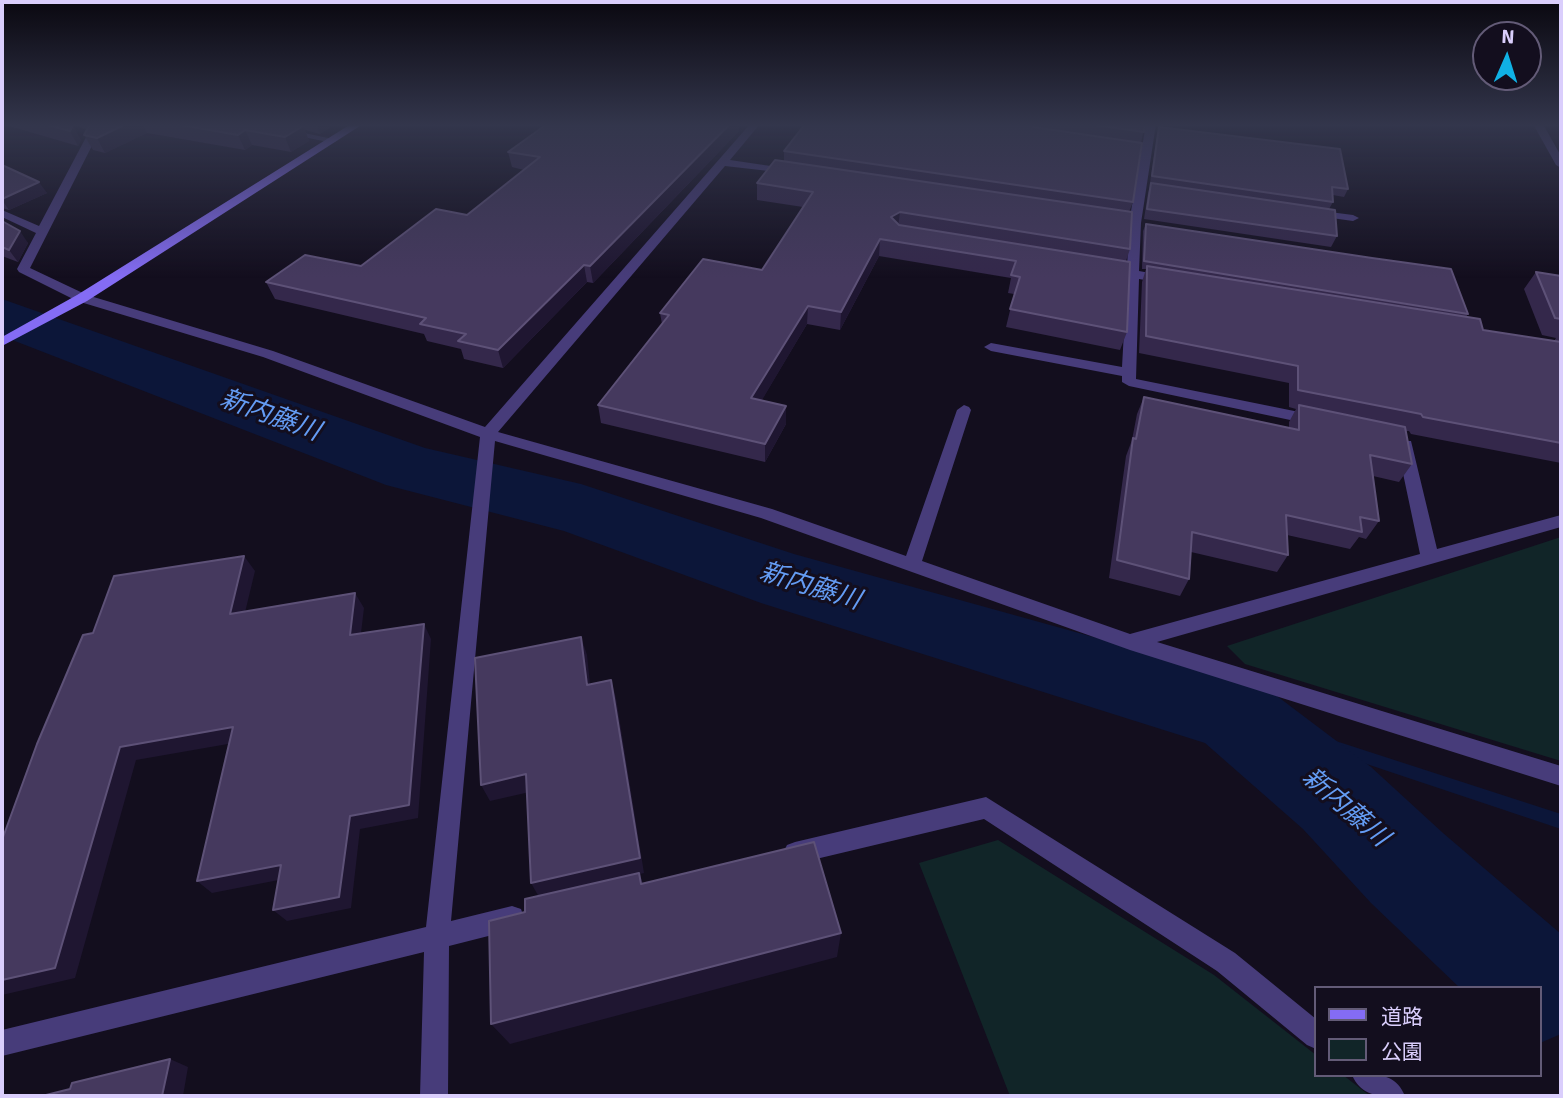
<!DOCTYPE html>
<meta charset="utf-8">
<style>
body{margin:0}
#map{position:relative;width:1563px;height:1098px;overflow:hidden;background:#130e1e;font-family:Signika,"Noto Sans JP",sans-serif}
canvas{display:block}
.frame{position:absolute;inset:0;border:4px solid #dacefc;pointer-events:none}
.legend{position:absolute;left:1314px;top:986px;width:228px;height:91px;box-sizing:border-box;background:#130e1e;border:2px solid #635b77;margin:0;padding:9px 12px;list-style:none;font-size:21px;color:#dacefc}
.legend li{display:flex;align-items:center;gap:14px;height:35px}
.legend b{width:35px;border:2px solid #635b77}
.north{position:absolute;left:1472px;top:21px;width:70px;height:70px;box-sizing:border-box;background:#130e1e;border:2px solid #635b77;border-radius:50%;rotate:3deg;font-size:19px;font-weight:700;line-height:28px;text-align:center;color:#dacefc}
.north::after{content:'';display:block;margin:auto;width:24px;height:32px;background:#10b1e5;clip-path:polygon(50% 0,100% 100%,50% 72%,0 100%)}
</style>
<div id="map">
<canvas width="1563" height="1098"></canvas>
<div class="frame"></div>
<ul class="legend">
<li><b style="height:9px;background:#846cf4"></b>道路</li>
<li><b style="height:19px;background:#112528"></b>公園</li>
</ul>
<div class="north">N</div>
</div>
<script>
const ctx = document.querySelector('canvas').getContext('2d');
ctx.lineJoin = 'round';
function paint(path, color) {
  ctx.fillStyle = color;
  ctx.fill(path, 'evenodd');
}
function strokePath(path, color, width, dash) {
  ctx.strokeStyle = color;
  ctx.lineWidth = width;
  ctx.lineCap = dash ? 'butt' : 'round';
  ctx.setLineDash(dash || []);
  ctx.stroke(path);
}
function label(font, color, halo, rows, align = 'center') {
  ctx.font = font + ' Signika,"Noto Sans JP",sans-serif';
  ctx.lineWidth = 6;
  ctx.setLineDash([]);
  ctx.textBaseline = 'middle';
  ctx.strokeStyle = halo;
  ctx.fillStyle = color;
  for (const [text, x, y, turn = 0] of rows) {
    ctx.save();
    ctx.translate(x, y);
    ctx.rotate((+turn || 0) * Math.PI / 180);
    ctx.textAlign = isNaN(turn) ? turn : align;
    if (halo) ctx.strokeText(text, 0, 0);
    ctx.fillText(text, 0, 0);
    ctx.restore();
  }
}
const green = new Path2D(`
 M 1561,537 L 1561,761 L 1245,664 L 1227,646 Z
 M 998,840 L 1214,975 L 1316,1055 L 1316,1075 L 1343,1075 L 1370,1096 L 1010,1096 L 919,863 Z`);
const stream = new Path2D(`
 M 1234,708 L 1561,814 L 1561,829 L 1229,718 L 1227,714 L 1229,710 Z`);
const river = new Path2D(`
 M 2,299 L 425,448 L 581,484 L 794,554 L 1234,676 L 1265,687 L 1371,767 L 1443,833 L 1561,934 L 1561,1034 L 1540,1043 L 1540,988 L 1460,988 L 1371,903 L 1303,829 L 1205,743 L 761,603 L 564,531 L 386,485 L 2,336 Z`);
const lane = new Path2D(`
 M 1314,210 L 1353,215 L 1359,218 L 1353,221 L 1310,215 L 1310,211 Z`);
const street = new Path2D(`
 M 93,124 L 103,124 L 30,268 L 87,295 L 273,351 L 485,427 L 750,124 L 760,124 L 730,160 L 791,169 L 795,170 L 795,174 L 725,166 L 498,432 L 772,509 L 906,556 L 957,410 L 964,405 L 969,407 L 971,410 L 922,561 L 1130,634 L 1420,554 L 1397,445 L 1399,441 L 1411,441 L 1437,549 L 1561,515 L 1561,527 L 1157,642 L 1561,766 L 1561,786 L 1130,650 L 761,518 L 495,441 L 451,921 L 512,906 L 521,909 L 524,918 L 521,927 L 512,930 L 449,946 L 448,1096 L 420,1096 L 424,952 L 2,1056 L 2,1030 L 426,927 L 480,437 L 263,357 L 77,301 L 19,272 L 17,269 L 36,233 L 2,217 L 2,210 L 39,226 Z
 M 239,124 L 261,124 L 338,140 L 333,143 Z
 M 1146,124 L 1156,124 L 1141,223 L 1139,271 L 1172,277 L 1174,280 L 1168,284 L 1139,279 L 1136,379 L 1314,415 L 1322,420 L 1319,423 L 1314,425 L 1129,386 L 1122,382 L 1122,376 L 991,351 L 984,347 L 991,343 L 1122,367 L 1127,277 L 1099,269 L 1105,265 L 1127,269 L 1129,223 Z
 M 1533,124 L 1543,124 L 1561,156 L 1561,168 L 1556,165 Z
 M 986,797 L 1235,953 L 1316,1019 L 1316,1049 L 1307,1045 L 1217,971 L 984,819 L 795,864 L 787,861 L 783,853 L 787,845 L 795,842 Z
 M 1352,1075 C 1374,1075 1395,1071 1405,1096 C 1382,1097 1362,1098 1352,1075 Z`);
const secondary = new Path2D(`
 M 351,124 L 363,124 L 87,301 L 2,346 L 2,337 L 77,295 Z`);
const wall = new Path2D(`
 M 2,124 L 70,124 L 81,140 L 78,146 Z
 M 73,124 L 335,124 L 320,134 L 305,130 L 309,141 L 291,152 L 252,145 L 245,150 L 147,133 L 105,153 L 93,150 L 84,135 L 87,130 Z
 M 805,124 L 1145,124 L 1141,143 L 1133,202 L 1129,212 L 1130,249 L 1126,261 L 1127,332 L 1120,350 L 1006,327 L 1014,294 L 1008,293 L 1011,278 L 879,256 L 840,330 L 807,324 L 761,401 L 786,424 L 765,462 L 601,423 L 598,405 L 662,324 L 660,313 L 762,270 L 803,207 L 757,200 L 757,183 L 784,161 L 784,151 Z
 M 1159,127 L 1348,189 L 1344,197 L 1333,195 L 1333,202 L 1329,209 L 1150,183 L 1157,134 Z
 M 739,131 L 593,283 L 587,282 L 503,368 L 464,359 L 461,349 L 427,341 L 424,334 L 275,299 L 266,282 L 361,266 L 467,215 L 524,170 L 512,167 L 508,152 Z
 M 2,165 L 47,193 L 9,210 L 2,208 Z
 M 1151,183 L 1337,236 L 1331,247 L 1144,219 L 1148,193 Z
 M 2,221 L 28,243 L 18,262 L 2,256 Z
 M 1146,224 L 1468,314 L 1466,317 L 1483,330 L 1554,341 L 1556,338 L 1542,335 L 1524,289 L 1536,272 L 1561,276 L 1561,463 L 1411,434 L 1409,431 L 1406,431 L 1412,464 L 1399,482 L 1373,476 L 1379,521 L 1366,539 L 1359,537 L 1350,549 L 1287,535 L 1288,555 L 1277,572 L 1191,552 L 1189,579 L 1180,596 L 1109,578 L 1126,456 L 1132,440 L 1137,414 L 1144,397 L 1289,428 L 1289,422 L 1296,409 L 1289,407 L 1289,383 L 1139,353 L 1142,282 L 1146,269 L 1142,269 L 1143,231 Z`);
const shadedWall = new Path2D(`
 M 126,124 L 142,124 L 147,133 L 105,153 L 97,138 Z
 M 316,124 L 335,124 L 320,134 Z
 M 730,124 L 739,124 L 739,131 L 593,283 L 590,266 Z
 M 73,125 L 81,140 L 78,146 L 70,131 Z
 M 303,126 L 309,141 L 291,152 L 285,137 Z
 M 245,130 L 252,145 L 245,150 L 238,135 Z
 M 39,182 L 47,193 L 9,210 L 2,200 L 2,199 Z
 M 900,212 L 898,228 L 891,217 Z
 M 20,231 L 28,243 L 18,262 L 9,250 Z
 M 880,239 L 879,256 L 840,330 L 841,312 Z
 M 584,265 L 587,282 L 503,368 L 498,350 Z
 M 808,306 L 807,324 L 752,417 L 751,398 Z
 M 786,406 L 786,424 L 765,462 L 765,444 Z
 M 244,556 L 255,571 L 241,629 L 230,614 Z
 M 355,593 L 364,608 L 359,650 L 350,635 Z
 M 424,624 L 431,639 L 418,818 L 360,829 L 351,908 L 287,921 L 273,910 L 350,816 Z
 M 581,637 L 587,655 L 592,703 L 587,685 Z
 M 611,680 L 616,698 L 644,873 L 640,874 L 648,900 L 539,897 L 531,883 Z
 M 233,727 L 245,741 L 136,760 L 75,978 L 2,995 L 2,980 L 120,747 Z
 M 526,774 L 534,791 L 490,801 L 481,785 Z
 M 281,865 L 294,877 L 212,893 L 197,881 Z
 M 841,933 L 837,957 L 510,1044 L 491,1024 Z
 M 170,1059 L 188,1067 L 183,1096 L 162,1096 Z`);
const building = new Path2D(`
 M 44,124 L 70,124 L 73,125 L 70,131 Z
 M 90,124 L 126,124 L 97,138 L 84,135 Z
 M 175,124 L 293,124 L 303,126 L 285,137 L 245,130 L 238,135 Z
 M 547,124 L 730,124 L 590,266 L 584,265 L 498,350 L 458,341 L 466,334 L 420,324 L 426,318 L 266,282 L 305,255 L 361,266 L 436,209 L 467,215 L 540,157 L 508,152 Z
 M 805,124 L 1031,124 L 1033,127 L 1142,143 L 1133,202 L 784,151 Z
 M 1088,124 L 1145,124 L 1144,132 Z
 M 1159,127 L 1340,149 L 1348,189 L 1332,187 L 1333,202 L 1152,176 Z
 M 775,160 L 1132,212 L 1130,249 L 900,212 L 891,217 L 899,225 L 1130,262 L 1127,332 L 1010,309 L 1020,277 L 1011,275 L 1016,261 L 880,239 L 841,312 L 808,306 L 751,398 L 786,406 L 765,444 L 598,405 L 669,315 L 660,313 L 703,259 L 762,270 L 813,192 L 757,183 Z
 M 2,165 L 39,182 L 2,199 Z
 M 1151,183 L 1335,210 L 1337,236 L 1147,209 Z
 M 2,221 L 20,231 L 9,250 L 2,247 Z
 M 1146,224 L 1372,258 L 1451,269 L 1468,314 L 1144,261 Z
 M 1147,266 L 1480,319 L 1483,330 L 1561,342 L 1561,443 L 1423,417 L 1421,414 L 1298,390 L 1298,366 L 1146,336 Z
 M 1536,272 L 1561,276 L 1561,319 L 1555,318 Z
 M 1144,397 L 1299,430 L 1299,405 L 1405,427 L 1412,464 L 1370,455 L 1379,521 L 1360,517 L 1362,532 L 1286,515 L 1288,555 L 1192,532 L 1189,579 L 1117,560 L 1133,438 L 1136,439 Z
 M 244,556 L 230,614 L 355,593 L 350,635 L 424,624 L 409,805 L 350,816 L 339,897 L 273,910 L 281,865 L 197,881 L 233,727 L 120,747 L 55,968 L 2,980 L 2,840 L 37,744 L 83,635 L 93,633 L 114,576 Z
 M 581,637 L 587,685 L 611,680 L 640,858 L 531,883 L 526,774 L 481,785 L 475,658 Z
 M 814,842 L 841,933 L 491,1024 L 489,921 L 525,912 L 525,899 L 639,873 L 641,884 Z
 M 170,1059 L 162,1096 L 42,1096 L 70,1089 L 72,1083 Z`);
const waterNames = [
 ["新内藤川",270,416,20],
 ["新内藤川",810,587,17],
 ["新内藤川",1345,808,41]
];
paint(green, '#112528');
paint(stream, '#0c1639');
paint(river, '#0c1639');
paint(lane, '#473c7a');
paint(street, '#473c7a');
paint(secondary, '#846cf4');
paint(wall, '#34284b');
paint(shadedWall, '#1f1631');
paint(building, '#45395e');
strokePath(building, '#5d5177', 2);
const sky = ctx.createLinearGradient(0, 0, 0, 278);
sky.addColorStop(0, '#0a0810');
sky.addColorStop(0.45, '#33364c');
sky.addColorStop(1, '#33364c00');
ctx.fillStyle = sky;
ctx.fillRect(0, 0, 1563, 278);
label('italic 26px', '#649cf4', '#130e1e', waterNames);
</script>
